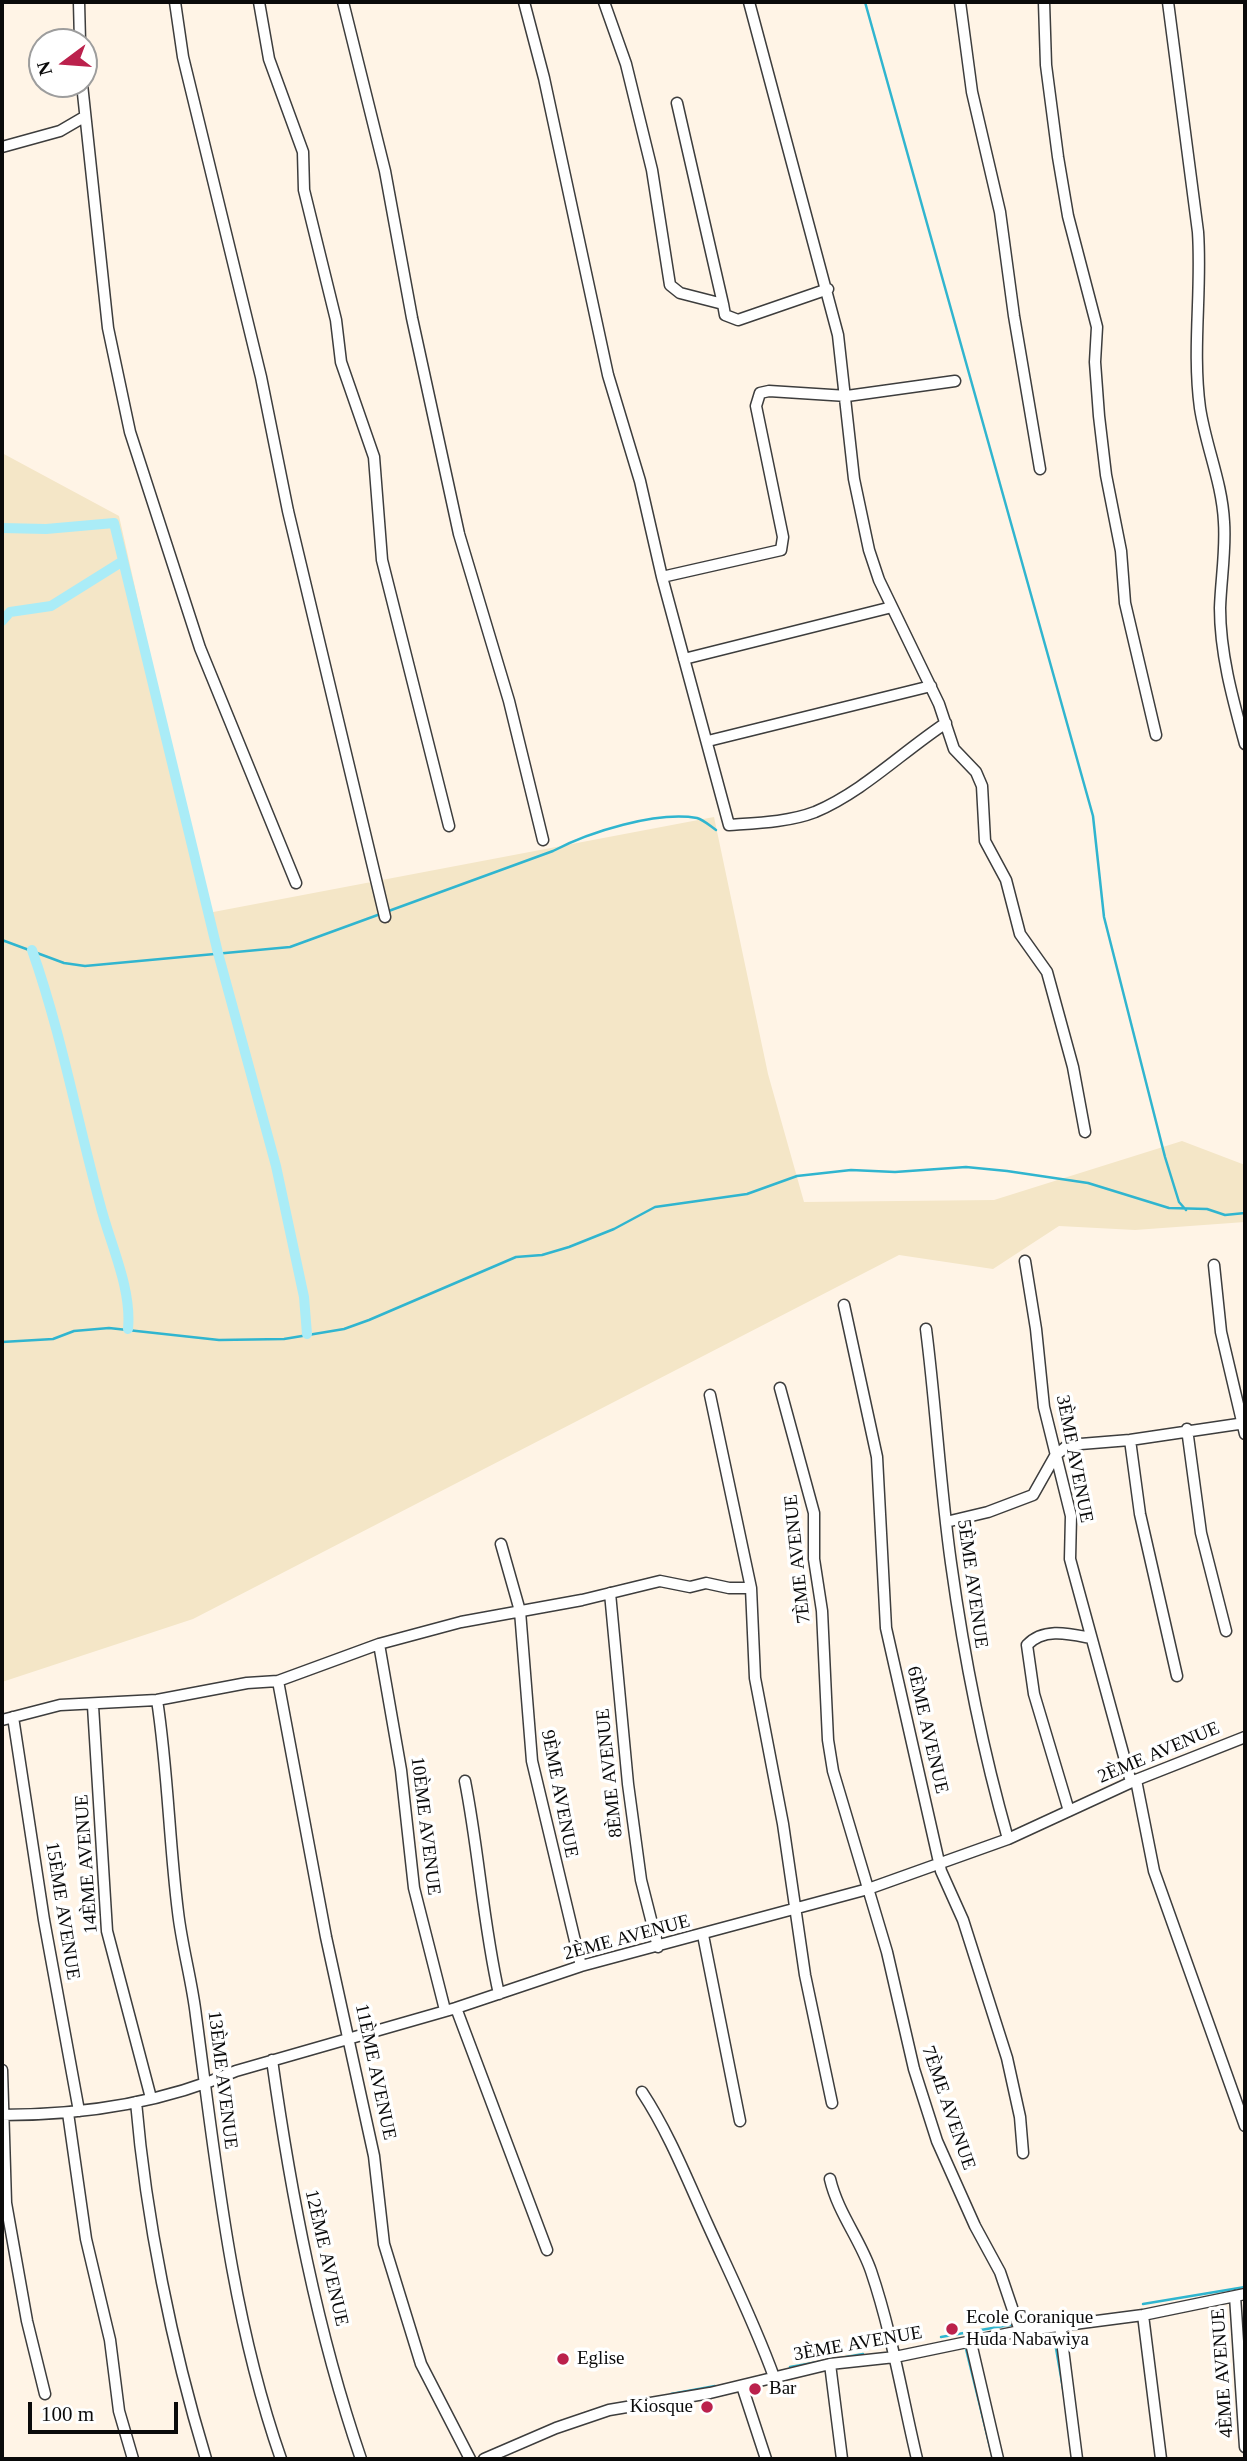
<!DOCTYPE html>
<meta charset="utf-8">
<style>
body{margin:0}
#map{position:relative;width:1247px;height:2461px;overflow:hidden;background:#fff4e6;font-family:"Times New Roman",serif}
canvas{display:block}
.frame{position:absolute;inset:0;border:4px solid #0a0a0a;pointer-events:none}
.north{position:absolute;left:28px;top:28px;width:70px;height:70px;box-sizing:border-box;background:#fff;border:2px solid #9d9d9d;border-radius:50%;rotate:254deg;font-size:19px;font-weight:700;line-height:28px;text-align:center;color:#0a0a0a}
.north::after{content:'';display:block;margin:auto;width:24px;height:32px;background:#bb214c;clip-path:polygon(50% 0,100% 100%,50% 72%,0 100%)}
.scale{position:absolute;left:28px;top:2402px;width:150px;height:32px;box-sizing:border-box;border:4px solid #0a0a0a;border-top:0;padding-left:9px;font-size:21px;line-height:24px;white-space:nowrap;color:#0a0a0a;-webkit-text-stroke:5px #fff;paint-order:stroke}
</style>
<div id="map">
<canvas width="1247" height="2461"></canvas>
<div class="frame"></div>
<div class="north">N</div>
<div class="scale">100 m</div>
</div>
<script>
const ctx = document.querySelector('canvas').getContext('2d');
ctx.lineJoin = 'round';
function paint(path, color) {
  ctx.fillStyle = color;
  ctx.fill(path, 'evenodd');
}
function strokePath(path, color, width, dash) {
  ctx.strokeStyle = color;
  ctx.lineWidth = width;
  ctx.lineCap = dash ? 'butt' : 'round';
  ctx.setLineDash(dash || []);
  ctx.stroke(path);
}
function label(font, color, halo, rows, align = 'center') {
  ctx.font = font + ' "Times New Roman",serif';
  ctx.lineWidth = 7;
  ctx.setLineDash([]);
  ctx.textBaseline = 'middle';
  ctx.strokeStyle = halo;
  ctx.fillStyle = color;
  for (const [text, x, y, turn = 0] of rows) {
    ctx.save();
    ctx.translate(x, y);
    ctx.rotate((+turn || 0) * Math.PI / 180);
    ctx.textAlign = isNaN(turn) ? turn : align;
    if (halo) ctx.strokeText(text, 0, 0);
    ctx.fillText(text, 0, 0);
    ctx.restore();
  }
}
const farmland = new Path2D(`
 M 2,453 L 119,516 L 208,913 L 714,817 L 768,1074 L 804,1202 L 994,1200 L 1182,1141 L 1245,1165 L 1245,1222 L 1135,1230 L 1059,1226 L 993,1269 L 899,1255 L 193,1619 L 2,1682 Z`);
const stream = new Path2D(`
 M 865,2 L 1093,816 L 1104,917 L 1165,1157 L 1179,1202 L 1186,1210
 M 2,940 L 64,963 L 85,966 L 290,947 L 553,851 C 589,832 656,811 697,818 C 704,820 710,826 716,830
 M 2,1342 L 53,1339 L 74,1331 L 109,1328 L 219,1340 L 284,1339 L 344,1329 L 369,1320 L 516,1257 L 542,1255 L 569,1247 L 614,1229 L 655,1207 L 747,1194 L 797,1176 L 851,1170 L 895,1172 L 966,1167 L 1007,1171 L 1088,1183 L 1169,1208 L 1207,1209 L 1225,1215 L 1245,1213
 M 1143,2304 L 1245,2287
 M 1022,2323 L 1043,2323
 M 1053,2331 L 1065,2400
 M 941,2337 L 1015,2324
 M 965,2345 L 993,2459
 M 790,2367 L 863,2354
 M 671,2394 L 715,2386`);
const canal = new Path2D(`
 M 2,528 L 46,529 L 114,523 L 218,953 L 276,1166 L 304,1297 L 307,1334
 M 2,621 L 10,612 L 51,606 L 123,561
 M 32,950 C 61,1032 77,1120 100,1204 C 110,1244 132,1288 128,1329`);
const minor = new Path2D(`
 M 79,2 L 80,42
 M 175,2 L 183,57 L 261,377 L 288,511 L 385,917
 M 259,2 L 269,59 L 303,152 L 304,190 L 336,320 L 341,362 L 374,457 L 382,560 L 449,826
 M 343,2 L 385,171 L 412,318 L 459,534 L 509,701 L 543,840
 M 524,2 L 544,78 L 608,375 L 640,481 L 662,577 L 729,825 C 757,823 789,822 815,812 C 864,791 902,752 946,723
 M 604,2 L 626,64 L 652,170 L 670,285 L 680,293 L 723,304 L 725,315 L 738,320 L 828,289
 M 749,2 L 838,335 L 854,479 L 869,550 L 879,580 L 939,704 L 954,749 L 976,772 L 982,786 L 985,841 L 1006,880 L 1020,934 L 1047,972 L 1073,1067 L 1085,1132
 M 960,2 L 972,92 L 1000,212 L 1014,316 L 1040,469
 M 1044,2 L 1046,65 L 1058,157 L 1068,216 L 1097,327 L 1095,362 L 1099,416 L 1106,475 L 1121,551 L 1125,603 L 1156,735
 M 1168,2 L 1198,232 C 1202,291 1192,349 1200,408 C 1206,447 1222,482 1224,522 C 1226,550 1221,579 1220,608 C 1220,654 1233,700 1245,744
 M 82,84 L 108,328 L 130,432 L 200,648 L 296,883
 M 677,103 L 723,304
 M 2,147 L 60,131 L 84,117
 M 662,577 L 781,550 L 783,537 L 756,406 L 760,393 L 769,391 L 847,396 L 955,381
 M 684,659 L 892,607
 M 708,741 L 931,686
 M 1025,1261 L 1036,1329 L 1044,1407 L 1071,1516 L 1070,1559 L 1131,1782
 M 1214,1265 L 1221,1332 L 1245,1434
 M 844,1305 L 877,1457 L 886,1628 L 941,1871 L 963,1920 L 1007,2058 L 1020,2117 L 1023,2153
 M 926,1329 C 936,1407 940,1485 951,1563 C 964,1657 982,1748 1008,1839
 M 780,1388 L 814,1513 L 814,1559 L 822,1611 L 828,1740 L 833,1771 L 887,1952 L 914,2069 L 937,2141 L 975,2226 L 1000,2272 L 1020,2331
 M 710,1395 L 751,1588
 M 1187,1429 L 1201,1533 L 1226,1631
 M 1130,1440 L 1140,1514 L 1177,1676
 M 946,1522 L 988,1512 L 1033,1495 L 1055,1456 L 1068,1445 L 1130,1440 L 1245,1423
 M 501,1544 L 520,1611 L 532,1761 L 581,1966
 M 610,1593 L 628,1784 L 641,1880 L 658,1947
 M 379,1644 L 401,1770 L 414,1888 L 445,2010
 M 278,1681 L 326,1937 L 374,2156 L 384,2244 L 421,2364 L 470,2459
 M 157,1700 C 168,1771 169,1841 178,1912 C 182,1947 192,1981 196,2016 C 216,2165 231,2316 281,2459
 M 93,1706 L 107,1931 L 151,2098
 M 13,1717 L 44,1920 L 79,2111
 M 2,1720 L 60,1705 L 157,1700 L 247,1683 L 278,1681 L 379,1644 L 461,1622 L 582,1600 L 660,1581 L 690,1587 L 706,1583 L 729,1588 L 751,1588 L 755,1678 L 783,1824 L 805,1975 L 832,2103
 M 1136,1780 L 1154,1871 L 1245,2126
 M 465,1781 C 479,1852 483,1924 499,1994
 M 1069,1811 L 1034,1694 L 1027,1645 C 1044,1627 1070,1634 1091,1638
 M 703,1935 L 740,2121
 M 456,2008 L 547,2250
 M 272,2060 C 291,2195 317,2331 361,2459
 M 2,2070 L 6,2203 L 27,2321 L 45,2394
 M 642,2092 C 669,2133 687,2179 707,2223 C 730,2274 755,2324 774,2377
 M 136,2102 C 146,2219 172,2347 206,2459
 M 68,2113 L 86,2239 L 110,2340 L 119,2411 L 133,2459
 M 2,2115 C 81,2115 163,2103 236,2071 L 456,2008 L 581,1966 L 868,1889 L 1008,1839 L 1136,1780 L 1245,1737
 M 830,2179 C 838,2213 860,2239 871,2271 C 892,2333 902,2396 917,2459
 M 1235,2296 L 1245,2447
 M 1143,2315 L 1161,2459
 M 1060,2325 L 1077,2459
 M 971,2343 L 998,2459
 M 830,2364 L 842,2459
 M 742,2386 L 766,2459
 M 484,2459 L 556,2428 L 609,2410 L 710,2393 L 830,2364 L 895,2357 L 1020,2331 L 1143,2315 L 1245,2294`);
const markers = [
 [952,2329,7,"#bb214c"],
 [563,2359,7,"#bb214c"],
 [755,2389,7,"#bb214c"],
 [707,2407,7,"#bb214c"]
];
const streetNames = [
 ["3ÈME AVENUE",1074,1459,79],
 ["7ÈME AVENUE",798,1559,-96],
 ["5ÈME AVENUE",972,1584,82],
 ["6ÈME AVENUE",927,1730,77],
 ["2ÈME AVENUE",1159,1753,-23],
 ["8ÈME AVENUE",610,1773,-96],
 ["9ÈME AVENUE",559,1794,79],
 ["10ÈME AVENUE",425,1826,83],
 ["14ÈME AVENUE",87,1864,-94],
 ["15ÈME AVENUE",62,1911,81],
 ["2ÈME AVENUE",627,1938,-15],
 ["11ÈME AVENUE",375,2072,78],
 ["13ÈME AVENUE",222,2080,83],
 ["7ÈME AVENUE",948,2108,71],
 ["12ÈME AVENUE",326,2258,77],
 ["3ÈME AVENUE",858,2344,-10],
 ["4ÈME AVENUE",1223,2373,-94]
];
const poiNames = [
 ["Ecole Coranique",966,2318],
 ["Huda Nabawiya",966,2340],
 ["Eglise",577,2359],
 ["Bar",769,2389],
 ["Kiosque",693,2407,"right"]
];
paint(farmland, '#f4e6c7');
strokePath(stream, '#30b5cf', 2.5);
strokePath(canal, '#aaecf7', 10);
strokePath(minor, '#3d3d3d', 13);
strokePath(minor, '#fff', 10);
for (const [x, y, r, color] of markers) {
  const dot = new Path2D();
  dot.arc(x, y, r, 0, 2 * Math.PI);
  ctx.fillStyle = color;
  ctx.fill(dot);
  strokePath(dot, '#fff', 2.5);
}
label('19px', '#0a0a0a', '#fff', streetNames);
label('19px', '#0a0a0a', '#fff', poiNames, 'left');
</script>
